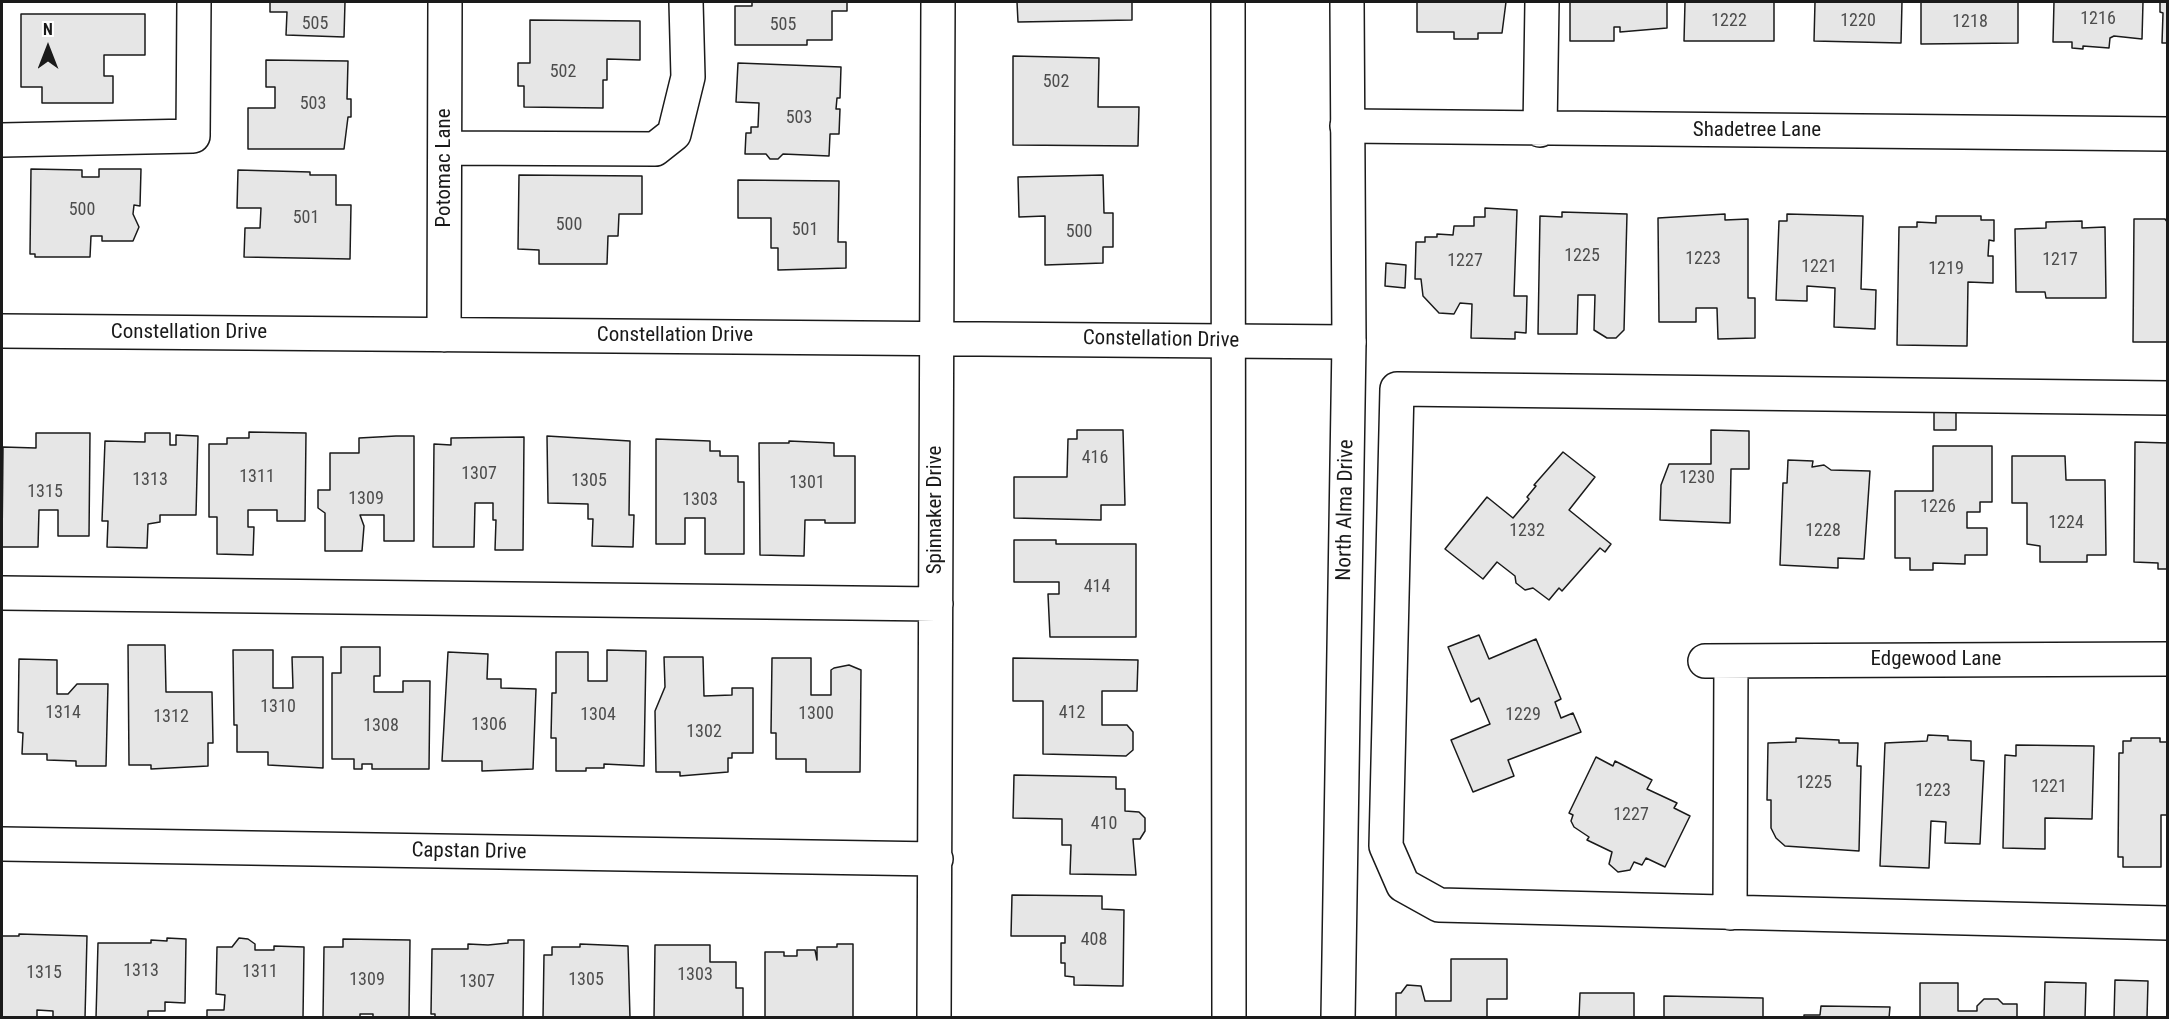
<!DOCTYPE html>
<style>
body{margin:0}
#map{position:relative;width:2169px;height:1019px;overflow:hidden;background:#fff;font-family:"Roboto Condensed",sans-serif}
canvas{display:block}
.frame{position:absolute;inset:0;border:3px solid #1a1a1a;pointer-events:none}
.north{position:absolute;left:18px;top:18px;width:60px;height:60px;-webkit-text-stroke:4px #fff;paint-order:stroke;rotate:0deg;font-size:16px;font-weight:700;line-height:24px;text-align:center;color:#1a1a1a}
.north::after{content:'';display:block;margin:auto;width:21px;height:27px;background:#1a1a1a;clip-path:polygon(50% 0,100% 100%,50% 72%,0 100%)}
</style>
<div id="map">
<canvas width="2169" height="1019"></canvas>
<div class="frame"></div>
<div class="north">N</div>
</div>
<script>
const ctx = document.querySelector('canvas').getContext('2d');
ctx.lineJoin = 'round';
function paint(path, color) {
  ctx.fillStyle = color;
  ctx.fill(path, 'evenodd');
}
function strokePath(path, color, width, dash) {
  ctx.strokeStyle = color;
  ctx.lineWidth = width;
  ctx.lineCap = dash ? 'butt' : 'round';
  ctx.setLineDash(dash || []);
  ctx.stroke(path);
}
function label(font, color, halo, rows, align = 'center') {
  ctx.font = font + ' "Roboto Condensed",sans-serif';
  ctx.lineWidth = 4.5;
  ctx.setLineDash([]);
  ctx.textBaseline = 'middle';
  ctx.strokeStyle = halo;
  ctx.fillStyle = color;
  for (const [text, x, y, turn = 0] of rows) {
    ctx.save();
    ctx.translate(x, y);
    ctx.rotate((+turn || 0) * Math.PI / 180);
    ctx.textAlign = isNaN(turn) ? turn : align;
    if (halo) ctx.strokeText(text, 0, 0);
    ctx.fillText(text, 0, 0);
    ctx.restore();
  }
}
const building = new Path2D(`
 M 270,2 L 345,2 L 344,37 L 286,35 L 287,12 L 270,12 Z
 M 752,2 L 847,2 L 847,11 L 832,11 L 832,40 L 807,40 L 807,45 L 735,45 L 735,6 L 752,6 Z
 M 1017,2 L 1132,2 L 1132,20 L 1018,22 Z
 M 1417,2 L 1506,2 L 1502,33 L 1478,33 L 1478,39 L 1454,39 L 1454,32 L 1417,32 Z
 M 1570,2 L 1667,2 L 1667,28 L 1620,32 L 1620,27 L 1614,27 L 1614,41 L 1570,41 Z
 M 1685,2 L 1774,2 L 1774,41 L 1684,41 Z
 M 1815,2 L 1902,2 L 1901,43 L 1814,41 Z
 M 1921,2 L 2018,2 L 2018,43 L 1921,44 Z
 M 2054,2 L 2143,2 L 2142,39 L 2114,36 L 2110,38 L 2109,48 L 2083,46 L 2083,49 L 2072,48 L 2072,42 L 2053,42 Z
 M 2160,2 L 2168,2 L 2168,43 L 2162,43 L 2163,13 L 2160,12 Z
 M 21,14 L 145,14 L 145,55 L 104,55 L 104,76 L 113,76 L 113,103 L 42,103 L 42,87 L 21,87 Z
 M 530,20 L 640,21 L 640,60 L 607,59 L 607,80 L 603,80 L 603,108 L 524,107 L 524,86 L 518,86 L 518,63 L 530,63 Z
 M 1013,56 L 1099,58 L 1098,107 L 1139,107 L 1138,146 L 1013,145 Z
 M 266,60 L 348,61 L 347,99 L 351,99 L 351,117 L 348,117 L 344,149 L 248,149 L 248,108 L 275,108 L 275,87 L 266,87 Z
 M 738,63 L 841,67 L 840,98 L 837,98 L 836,109 L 840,109 L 839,134 L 830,134 L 829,156 L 783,154 L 778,159 L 770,159 L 766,154 L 745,154 L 746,133 L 751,133 L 751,127 L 758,127 L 759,103 L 736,102 Z
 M 31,169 L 82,170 L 82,177 L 99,177 L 99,169 L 141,169 L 140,206 L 134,205 L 133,214 L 139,227 L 133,241 L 102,241 L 102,236 L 91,236 L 90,257 L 35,257 L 35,254 L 30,254 Z
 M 238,170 L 310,172 L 310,175 L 336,175 L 336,205 L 351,205 L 350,259 L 244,257 L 245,228 L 260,228 L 261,208 L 237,208 Z
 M 519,175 L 642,176 L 642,214 L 619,214 L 618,236 L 608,236 L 607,264 L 539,264 L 539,250 L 518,249 Z
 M 1103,175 L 1104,213 L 1113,213 L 1113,247 L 1103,247 L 1103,263 L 1045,265 L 1045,216 L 1019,217 L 1018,177 Z
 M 738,180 L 839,181 L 838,242 L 846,242 L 846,268 L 778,270 L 778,248 L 771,248 L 771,218 L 738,218 Z
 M 1485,208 L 1517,210 L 1514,296 L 1527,296 L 1526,333 L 1515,332 L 1515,339 L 1471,338 L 1472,304 L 1460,303 L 1454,314 L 1439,313 L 1423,296 L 1421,279 L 1415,279 L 1416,242 L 1425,242 L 1425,237 L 1437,237 L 1437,234 L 1453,235 L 1454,226 L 1474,226 L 1474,217 L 1485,217 Z
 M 1562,212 L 1627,214 L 1624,330 L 1616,338 L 1607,338 L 1594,330 L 1595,295 L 1578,295 L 1577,334 L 1538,334 L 1540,216 L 1562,217 Z
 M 1725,214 L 1725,220 L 1748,219 L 1748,298 L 1755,298 L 1755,338 L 1718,339 L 1717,308 L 1696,308 L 1696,322 L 1659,322 L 1658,218 Z
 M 1787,214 L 1863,216 L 1861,289 L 1876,290 L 1875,329 L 1834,327 L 1835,288 L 1807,286 L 1807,301 L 1776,300 L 1779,221 L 1787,221 Z
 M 1936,216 L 1981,216 L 1981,220 L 1994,220 L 1994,241 L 1989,240 L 1988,256 L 1993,256 L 1993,283 L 1968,282 L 1967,346 L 1897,345 L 1899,227 L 1917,227 L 1917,222 L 1936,223 Z
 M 2134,219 L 2165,219 L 2168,223 L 2168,342 L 2133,342 Z
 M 2082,221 L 2082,228 L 2105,227 L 2106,298 L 2046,298 L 2045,292 L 2016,292 L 2015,229 L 2046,228 L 2046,222 Z
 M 1386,263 L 1406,265 L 1405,288 L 1385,286 Z
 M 1934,410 L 1956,411 L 1956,430 L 1934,430 Z
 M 1077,430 L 1123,430 L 1125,505 L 1101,505 L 1101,520 L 1014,518 L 1014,477 L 1067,477 L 1068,439 L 1077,439 Z
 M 1711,430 L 1749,431 L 1749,469 L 1731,469 L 1730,523 L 1660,520 L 1661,485 L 1669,464 L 1711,464 Z
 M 249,432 L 306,433 L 305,521 L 277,521 L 277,510 L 248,510 L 248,527 L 254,527 L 253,555 L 217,554 L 217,517 L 209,517 L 209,444 L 227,444 L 227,438 L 249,438 Z
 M 36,433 L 90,433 L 89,536 L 58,536 L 58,510 L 39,510 L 38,547 L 2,547 L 3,447 L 36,448 Z
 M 145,433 L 170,433 L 170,445 L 176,445 L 176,435 L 198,436 L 196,515 L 160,515 L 160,522 L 148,524 L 147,548 L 107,547 L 108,521 L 102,521 L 105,441 L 145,442 Z
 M 396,436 L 414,436 L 414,541 L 384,541 L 384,515 L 360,515 L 364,526 L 362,551 L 325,551 L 325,513 L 318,508 L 318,490 L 330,490 L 330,453 L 359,453 L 359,438 Z
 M 547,436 L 630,441 L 629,515 L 634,515 L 633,547 L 592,546 L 593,519 L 588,519 L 588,504 L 548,503 Z
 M 524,437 L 523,550 L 495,550 L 496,520 L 493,520 L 493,503 L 475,503 L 474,547 L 433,547 L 434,444 L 451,445 L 451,438 Z
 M 656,439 L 710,441 L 710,451 L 720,451 L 720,456 L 738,456 L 738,482 L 744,482 L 744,554 L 705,554 L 705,518 L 685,518 L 685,544 L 656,544 Z
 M 789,441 L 834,443 L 834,456 L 855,456 L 855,523 L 825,523 L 825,520 L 805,520 L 804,556 L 760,555 L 759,443 L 789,443 Z
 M 2135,442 L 2168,443 L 2168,569 L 2158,569 L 2158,563 L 2134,562 Z
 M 1933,446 L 1992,446 L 1992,502 L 1980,502 L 1980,512 L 1967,512 L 1967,528 L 1987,528 L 1987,555 L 1965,555 L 1965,564 L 1933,563 L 1933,570 L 1910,570 L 1910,558 L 1895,558 L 1895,491 L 1933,491 Z
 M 1563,452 L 1595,477 L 1569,510 L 1611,544 L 1605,552 L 1600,548 L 1562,591 L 1559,588 L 1549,600 L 1533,588 L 1525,590 L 1516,583 L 1515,576 L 1497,562 L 1483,579 L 1445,549 L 1487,497 L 1513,518 L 1529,499 L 1527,497 L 1536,486 L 1534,485 Z
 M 2012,456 L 2065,456 L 2066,480 L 2105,480 L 2106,555 L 2087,555 L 2087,562 L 2040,562 L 2040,546 L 2027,544 L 2027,503 L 2012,503 Z
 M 1788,460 L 1813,461 L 1812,467 L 1824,465 L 1831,470 L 1870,471 L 1864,559 L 1838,558 L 1838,568 L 1780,565 L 1783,483 L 1787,483 Z
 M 1014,540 L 1056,540 L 1056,544 L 1136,544 L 1136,637 L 1050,637 L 1048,594 L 1059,594 L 1059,582 L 1014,582 Z
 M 1479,635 L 1489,659 L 1536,639 L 1561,699 L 1555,702 L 1561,718 L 1573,713 L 1581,732 L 1508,760 L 1514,776 L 1473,792 L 1451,740 L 1490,724 L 1479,698 L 1471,702 L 1448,647 Z
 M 128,645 L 165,645 L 166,692 L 212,692 L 213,743 L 208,743 L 208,766 L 151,769 L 151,765 L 129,765 Z
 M 341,647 L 380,647 L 380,676 L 374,676 L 374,692 L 403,692 L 403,681 L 430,681 L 429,769 L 372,769 L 372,764 L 362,764 L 362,769 L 354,769 L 354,759 L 332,759 L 332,673 L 341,673 Z
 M 233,650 L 273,650 L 273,688 L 293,688 L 292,657 L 323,657 L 323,768 L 268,765 L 268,752 L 237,752 L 237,725 L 234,725 Z
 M 607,650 L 646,651 L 644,766 L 604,764 L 604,768 L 586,768 L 586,771 L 556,771 L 556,738 L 551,738 L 552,693 L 556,693 L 556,652 L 588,652 L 588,681 L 607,681 Z
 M 448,652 L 488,654 L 487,679 L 501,679 L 501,688 L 536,689 L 533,769 L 482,771 L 482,761 L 442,761 Z
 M 664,657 L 703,657 L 704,696 L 732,695 L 732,688 L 753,688 L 753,753 L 732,753 L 732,758 L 728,758 L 728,772 L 680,776 L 680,772 L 656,772 L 655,711 L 665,687 Z
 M 772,658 L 811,658 L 811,695 L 831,695 L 831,670 L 834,668 L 849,665 L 861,670 L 860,772 L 806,772 L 806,759 L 776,759 L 776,733 L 771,733 Z
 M 1013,658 L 1138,660 L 1137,691 L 1102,691 L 1102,725 L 1127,725 L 1133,732 L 1133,750 L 1126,756 L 1043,754 L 1043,701 L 1013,701 Z
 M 19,659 L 57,660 L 57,694 L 68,694 L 77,684 L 108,684 L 106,766 L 76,766 L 76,761 L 47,760 L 47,754 L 22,754 L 23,733 L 18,732 Z
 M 1928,735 L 1948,736 L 1948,740 L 1971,741 L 1971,760 L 1984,761 L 1980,844 L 1945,843 L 1946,822 L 1931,821 L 1929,868 L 1880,866 L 1885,743 L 1927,741 Z
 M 1796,738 L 1839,740 L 1839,743 L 1858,743 L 1857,766 L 1861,766 L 1859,851 L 1785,846 L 1776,838 L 1771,828 L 1771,800 L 1767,800 L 1768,743 L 1796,742 Z
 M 2131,738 L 2160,738 L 2160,742 L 2168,742 L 2168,815 L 2161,815 L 2161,867 L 2123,867 L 2123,857 L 2118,857 L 2119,753 L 2123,753 L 2123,741 L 2131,741 Z
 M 2016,745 L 2094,746 L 2092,819 L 2045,818 L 2045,849 L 2003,848 L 2005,755 L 2016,756 Z
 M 1596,757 L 1613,766 L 1615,761 L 1652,780 L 1647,789 L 1677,803 L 1674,808 L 1690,816 L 1665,867 L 1646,858 L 1642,865 L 1634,862 L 1630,870 L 1618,872 L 1609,864 L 1612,852 L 1587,840 L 1589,837 L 1574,827 L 1571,821 L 1573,815 L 1569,813 Z
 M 1014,775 L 1116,777 L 1116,789 L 1125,789 L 1125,811 L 1139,812 L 1145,818 L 1145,831 L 1140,839 L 1133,839 L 1136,875 L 1070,874 L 1071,845 L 1062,845 L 1062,819 L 1013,818 Z
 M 1012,895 L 1102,896 L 1102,909 L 1124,910 L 1123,986 L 1074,985 L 1074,977 L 1065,976 L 1065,963 L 1061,963 L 1061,943 L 1065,943 L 1065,936 L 1011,936 Z
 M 19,934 L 87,936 L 85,1018 L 53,1018 L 53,1011 L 37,1010 L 37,1017 L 41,1018 L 2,1018 L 2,936 L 19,936 Z
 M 167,938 L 186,939 L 185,1003 L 165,1002 L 165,1011 L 148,1011 L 148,1018 L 96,1018 L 98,943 L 151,943 L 151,940 L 167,941 Z
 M 239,938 L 248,939 L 255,944 L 255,950 L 274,950 L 274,946 L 304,947 L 303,1018 L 207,1018 L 207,1010 L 224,1010 L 225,995 L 216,994 L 217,947 L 232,947 Z
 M 343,939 L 410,940 L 409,1018 L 373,1018 L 373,1014 L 360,1014 L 360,1018 L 323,1018 L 324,947 L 343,947 Z
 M 508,940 L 524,940 L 523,1018 L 435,1018 L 435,1014 L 431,1014 L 432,949 L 468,949 L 468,944 L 488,945 L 508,943 Z
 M 580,944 L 628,946 L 630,1018 L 543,1018 L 544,955 L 552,955 L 552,947 L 580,947 Z
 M 837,944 L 853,944 L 853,1018 L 765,1018 L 765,952 L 784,952 L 784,956 L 797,956 L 797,950 L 815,950 L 817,960 L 817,947 L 837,947 Z
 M 655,945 L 710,945 L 710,962 L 736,962 L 736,988 L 743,988 L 743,1018 L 654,1018 Z
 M 1451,959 L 1507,959 L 1507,999 L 1487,999 L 1487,1018 L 1396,1018 L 1396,993 L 1401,993 L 1407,985 L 1421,986 L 1425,1001 L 1451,1001 Z
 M 2115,980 L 2148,981 L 2147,1018 L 2114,1018 Z
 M 2045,982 L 2086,983 L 2085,1018 L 2044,1018 Z
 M 1920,983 L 1958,983 L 1958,1011 L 1977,1011 L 1977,1006 L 1984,999 L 1998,999 L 2003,1004 L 2017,1004 L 2017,1018 L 1920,1018 Z
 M 1580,993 L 1634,993 L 1634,1018 L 1579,1018 Z
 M 1664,996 L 1763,998 L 1763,1018 L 1664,1018 Z
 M 1821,1006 L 1890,1007 L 1889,1018 L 1804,1018 L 1804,1015 L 1820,1015 Z`);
const minor = new Path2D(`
 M 1347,126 L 2168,134
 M 1540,130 L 1542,2
 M 2,140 L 193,136 L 194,2
 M 445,148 L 655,149 L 674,134 L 688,77 L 686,2
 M 2,331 L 1349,342
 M 444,335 L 445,2
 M 2168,398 L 1397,389 L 1386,846 L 1403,885 L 1439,905 L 2168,923
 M 2,593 L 936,604
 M 1705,661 L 2168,659
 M 2,844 L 936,859
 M 1730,913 L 1731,661
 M 934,1018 L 938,2`);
const major = new Path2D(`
 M 1228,2 L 1229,1018
 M 1338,1018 L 1349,342 L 1347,2`);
const numberNames = [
 ["1216",2098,19],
 ["1222",1729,21],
 ["1220",1858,21],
 ["1218",1970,22],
 ["505",315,24],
 ["505",783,25],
 ["502",563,72],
 ["502",1056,82],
 ["503",313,104],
 ["503",799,118],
 ["500",82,210],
 ["501",306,218],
 ["500",569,225],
 ["501",805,230],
 ["500",1079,232],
 ["1225",1582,256],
 ["1223",1703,259],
 ["1217",2060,260],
 ["1227",1465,261],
 ["1221",1819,267],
 ["1219",1946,269],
 ["416",1095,458],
 ["1307",479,474],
 ["1311",257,477],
 ["1230",1697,478],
 ["1313",150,480],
 ["1305",589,481],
 ["1301",807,483],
 ["1315",45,492],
 ["1309",366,499],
 ["1303",700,500],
 ["1226",1938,507],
 ["1224",2066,523],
 ["1232",1527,531],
 ["1228",1823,531],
 ["414",1097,587],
 ["1310",278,707],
 ["1314",63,713],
 ["412",1072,713],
 ["1300",816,714],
 ["1304",598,715],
 ["1229",1523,715],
 ["1312",171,717],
 ["1306",489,725],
 ["1308",381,726],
 ["1302",704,732],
 ["1225",1814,783],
 ["1221",2049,787],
 ["1223",1933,791],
 ["1227",1631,815],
 ["410",1104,824],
 ["408",1094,940],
 ["1313",141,971],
 ["1311",260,972],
 ["1315",44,973],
 ["1303",695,975],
 ["1309",367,980],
 ["1305",586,980],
 ["1307",477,982]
];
const streetNames = [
 ["Shadetree Lane",1757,131],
 ["Potomac Lane",445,168,-90],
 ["Constellation Drive",189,333],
 ["Constellation Drive",675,336],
 ["Constellation Drive",1161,340,1],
 ["Spinnaker Drive",936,510,-90],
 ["North Alma Drive",1346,510,-89],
 ["Edgewood Lane",1936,660],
 ["Capstan Drive",469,852,1]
];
paint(building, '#e6e6e6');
strokePath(building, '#1a1a1a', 1.5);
strokePath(minor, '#1a1a1a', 36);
strokePath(major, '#1a1a1a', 36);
strokePath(minor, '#fff', 33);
strokePath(major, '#fff', 33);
label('18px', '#4d4d4d', null, numberNames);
label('21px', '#1a1a1a', '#fff', streetNames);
</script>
